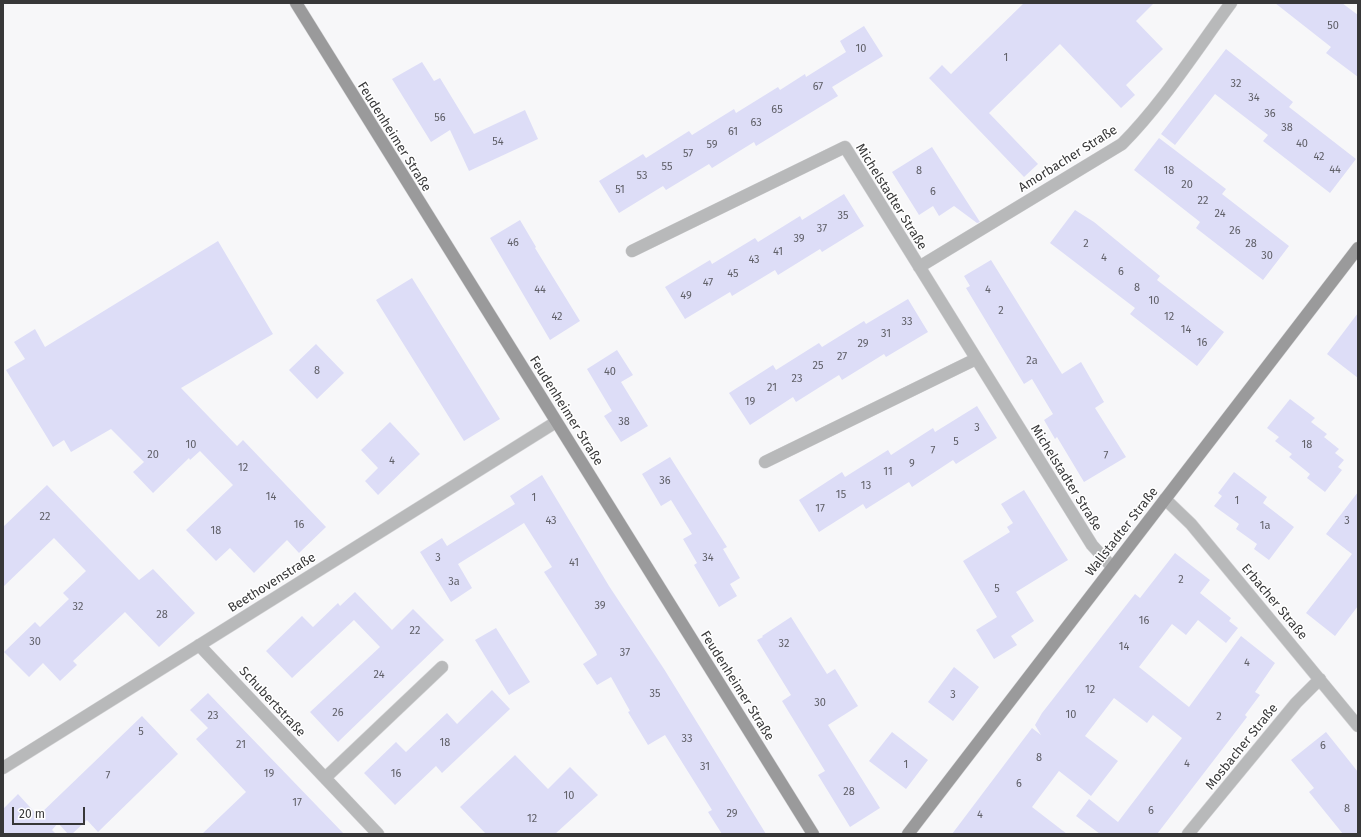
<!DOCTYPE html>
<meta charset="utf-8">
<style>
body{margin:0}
#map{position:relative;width:1361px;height:837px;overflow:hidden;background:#f7f7f9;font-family:"Fira Sans",sans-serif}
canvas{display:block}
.frame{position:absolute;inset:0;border:4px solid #373738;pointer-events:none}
.scale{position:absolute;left:12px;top:807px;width:73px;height:18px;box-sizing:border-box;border:2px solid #373738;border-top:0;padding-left:5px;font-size:12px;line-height:14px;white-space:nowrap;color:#373738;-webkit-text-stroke:3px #fff;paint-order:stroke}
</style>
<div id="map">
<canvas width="1361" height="837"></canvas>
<div class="frame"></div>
<div class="scale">20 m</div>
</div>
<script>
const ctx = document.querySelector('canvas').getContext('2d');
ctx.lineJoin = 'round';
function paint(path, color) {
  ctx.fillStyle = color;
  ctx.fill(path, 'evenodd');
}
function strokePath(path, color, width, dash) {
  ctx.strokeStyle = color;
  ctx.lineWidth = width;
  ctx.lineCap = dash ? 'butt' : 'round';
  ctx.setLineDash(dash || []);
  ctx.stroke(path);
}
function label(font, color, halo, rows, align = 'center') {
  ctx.font = font + ' "Fira Sans",sans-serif';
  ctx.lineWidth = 3;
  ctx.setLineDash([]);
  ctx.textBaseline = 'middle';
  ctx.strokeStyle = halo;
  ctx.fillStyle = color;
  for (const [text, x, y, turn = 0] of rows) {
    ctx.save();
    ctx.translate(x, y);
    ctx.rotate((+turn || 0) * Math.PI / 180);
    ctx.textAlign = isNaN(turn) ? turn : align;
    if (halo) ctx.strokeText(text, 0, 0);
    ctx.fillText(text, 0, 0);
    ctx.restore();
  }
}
const building = new Path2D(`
 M 1024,3 L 1154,3 L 1136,21 L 1163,49 L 1126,85 L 1135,95 L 1121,108 L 1060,44 L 989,113 L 1038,164 L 1024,177 L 929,78 L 942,65 L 951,74 Z
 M 1275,3 L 1342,3 L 1358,15 L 1358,77 L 1326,53 L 1331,47 Z
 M 864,26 L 883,56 L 832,87 L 838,96 L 756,146 L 754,142 L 712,168 L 709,164 L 666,190 L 663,186 L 619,213 L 599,181 L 643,154 L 646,158 L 689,131 L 692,135 L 734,109 L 736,113 L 778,87 L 780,90 L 805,74 L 806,77 L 846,52 L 840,41 Z
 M 1226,49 L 1293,102 L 1289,107 L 1356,159 L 1330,193 L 1263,141 L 1268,135 L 1215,94 L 1175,145 L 1161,134 Z
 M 422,62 L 434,81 L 440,78 L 474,134 L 525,110 L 538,139 L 469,171 L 450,130 L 431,142 L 392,79 Z
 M 1159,138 L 1226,189 L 1222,194 L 1289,246 L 1263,280 L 1196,228 L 1200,222 L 1134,170 Z
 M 932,147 L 946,169 L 980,222 L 977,223 L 954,206 L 939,216 L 933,206 L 919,215 L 892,172 Z
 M 844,194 L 864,226 L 822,252 L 820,249 L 778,275 L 775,270 L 732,296 L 730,292 L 685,319 L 665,287 L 710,260 L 712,264 L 755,238 L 758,242 L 800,216 L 802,220 Z
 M 1075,210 L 1094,222 L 1160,276 L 1157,280 L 1224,332 L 1197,366 L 1130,314 L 1135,308 L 1050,243 Z
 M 520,220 L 536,247 L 535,248 L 580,321 L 550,340 L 490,238 Z
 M 218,241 L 273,334 L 181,388 L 237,446 L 243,440 L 326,527 L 299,553 L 287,540 L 254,573 L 230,548 L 216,561 L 186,530 L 233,485 L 200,451 L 190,460 L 189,458 L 153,493 L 133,472 L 144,462 L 111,429 L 71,452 L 64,440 L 53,447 L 6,370 L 25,359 L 14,342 L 35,329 L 45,347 Z
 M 991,260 L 1062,374 L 1081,362 L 1104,402 L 1095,408 L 1126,457 L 1084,482 L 1057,437 L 1055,439 L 1044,420 L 1053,414 L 1032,379 L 1024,384 L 966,288 L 970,286 L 964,276 Z
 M 412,278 L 500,419 L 464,441 L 376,300 Z
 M 908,299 L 928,332 L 886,357 L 884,354 L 842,380 L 839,375 L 796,402 L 793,397 L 750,425 L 729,393 L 773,365 L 776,370 L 819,343 L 822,347 L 864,321 L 866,324 Z
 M 1358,313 L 1358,378 L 1327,354 Z
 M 316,344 L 344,373 L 317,399 L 289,370 Z
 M 617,350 L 633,375 L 621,382 L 648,426 L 621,442 L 604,416 L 612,411 L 587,369 Z
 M 1290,399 L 1315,418 L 1311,422 L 1327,434 L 1324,437 L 1339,449 L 1335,453 L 1344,460 L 1338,467 L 1342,470 L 1325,492 L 1307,478 L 1310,474 L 1289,457 L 1292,454 L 1275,441 L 1279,437 L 1267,428 Z
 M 977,406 L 997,438 L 956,464 L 953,460 L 912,487 L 909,482 L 866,509 L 863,504 L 819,532 L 799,500 L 842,472 L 845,477 L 888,450 L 891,455 L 933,428 L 935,432 Z
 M 390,422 L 420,454 L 378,495 L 365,481 L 378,468 L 361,450 Z
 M 670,457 L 727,547 L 723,549 L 740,578 L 730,584 L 737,596 L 719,607 L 694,565 L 697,563 L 683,539 L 692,534 L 671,500 L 661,506 L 642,474 Z
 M 1234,472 L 1267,497 L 1263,503 L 1294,527 L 1269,560 L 1254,549 L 1257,544 L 1236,529 L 1239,524 L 1214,506 L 1222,496 L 1218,493 Z
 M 542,475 L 609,586 L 664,669 L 766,834 L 722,834 L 708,812 L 712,810 L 665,735 L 648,745 L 628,712 L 630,711 L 611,677 L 597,685 L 583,664 L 597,655 L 596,652 L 544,572 L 552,567 L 524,523 L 458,564 L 472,588 L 451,602 L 420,552 L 442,538 L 447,546 L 515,504 L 510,496 Z
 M 47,485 L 139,580 L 153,569 L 195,613 L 159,647 L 125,612 L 73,661 L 77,665 L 60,681 L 43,663 L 29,677 L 4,652 L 35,622 L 40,627 L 69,599 L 63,593 L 86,571 L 54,538 L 3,587 L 3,527 Z
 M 1024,490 L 1068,560 L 1016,592 L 1034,621 L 1011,636 L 1017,645 L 994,659 L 976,630 L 997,617 L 963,561 L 1010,532 L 1007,527 L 1013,523 L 1001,504 Z
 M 1358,492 L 1358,606 L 1335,636 L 1306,613 L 1352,554 L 1326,534 Z
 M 1175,553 L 1210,580 L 1200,593 L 1231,618 L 1229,621 L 1238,628 L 1226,643 L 1198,620 L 1186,635 L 1172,624 L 1139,667 L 1189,707 L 1241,636 L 1275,663 L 1255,692 L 1260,695 L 1245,715 L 1247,717 L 1157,834 L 1100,834 L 1076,816 L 1089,799 L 1118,822 L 1182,738 L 1153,715 L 1147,723 L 1114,698 L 1085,736 L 1118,761 L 1091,796 L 1059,771 L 1032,807 L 1067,834 L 952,834 L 1032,728 L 1041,735 L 1035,725 L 1042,713 L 1135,594 L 1140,598 Z
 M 355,592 L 392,630 L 413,609 L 444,640 L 338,742 L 310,712 L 380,647 L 354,620 L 292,678 L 266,651 L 302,616 L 313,627 L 338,603 L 340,606 Z
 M 791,617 L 827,674 L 835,669 L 858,706 L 828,725 L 880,808 L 850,827 L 818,775 L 825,771 L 782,701 L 791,695 L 757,640 L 763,637 L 762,636 Z
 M 496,628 L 530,682 L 509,695 L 475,640 Z
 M 954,667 L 979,687 L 953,721 L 928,702 Z
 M 492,690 L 510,709 L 442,773 L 436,766 L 395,805 L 364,773 L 396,742 L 406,752 L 447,713 L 457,724 Z
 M 208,693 L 264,751 L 344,834 L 202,834 L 246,792 L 196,739 L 208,728 L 190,710 Z
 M 142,716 L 178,754 L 98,832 L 87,820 L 72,834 L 68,834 L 58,823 L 52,830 L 56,834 L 3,834 L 3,809 L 18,794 L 38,816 Z
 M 892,732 L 928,760 L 906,789 L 869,761 Z
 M 1326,732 L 1358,772 L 1358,834 L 1343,834 L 1309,792 L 1314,788 L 1291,760 Z
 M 515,755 L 548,789 L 570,767 L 598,795 L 555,834 L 486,834 L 460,807 Z`);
const street = new Path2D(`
 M 632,251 L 845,147 L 1092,545 L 1112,567
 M 919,267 L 1122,144 C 1162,104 1197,49 1231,3
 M 765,462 L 976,359
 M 1165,499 L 1191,524 L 1358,726
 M 199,645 L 378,834
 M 3,768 L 556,422
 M 325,778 L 442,667
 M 1188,834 L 1296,703 L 1320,679`);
const secondary = new Path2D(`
 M 296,3 L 813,834
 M 908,834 L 1358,248`);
const numberNames = [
 ["50",1333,26],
 ["10",861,49],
 ["1",1006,58],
 ["32",1236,84],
 ["67",818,87],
 ["34",1254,98],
 ["65",777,110],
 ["36",1270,114],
 ["56",440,118],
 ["63",756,123],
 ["38",1287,128],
 ["61",733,132],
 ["54",498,142],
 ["40",1302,144],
 ["59",712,145],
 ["57",688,154],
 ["42",1319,157],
 ["55",667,167],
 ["44",1335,170],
 ["8",919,171],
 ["18",1169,171],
 ["53",642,176],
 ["20",1187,185],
 ["51",620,190],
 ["6",933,192],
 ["22",1203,201],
 ["24",1220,214],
 ["35",843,216],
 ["37",822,229],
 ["26",1235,231],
 ["39",799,239],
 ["46",513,243],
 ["2",1086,244],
 ["28",1251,244],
 ["41",778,252],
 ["30",1267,256],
 ["4",1104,258],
 ["43",754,260],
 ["6",1121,272],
 ["45",733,274],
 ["47",708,283],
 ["8",1137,288],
 ["44",540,290],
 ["4",988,290],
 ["49",686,296],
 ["10",1154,301],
 ["2",1001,311],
 ["42",557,317],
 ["12",1169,317],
 ["33",907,322],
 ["14",1186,330],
 ["31",886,334],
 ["16",1202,343],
 ["29",863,344],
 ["27",842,357],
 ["2a",1032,361],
 ["25",818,366],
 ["8",317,371],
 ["40",610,372],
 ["23",797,379],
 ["21",772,388],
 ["19",750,402],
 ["38",624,422],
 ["3",977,428],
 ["5",956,442],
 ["10",191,445],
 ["18",1307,445],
 ["7",933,451],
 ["20",153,455],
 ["7",1106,456],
 ["4",392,461],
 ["9",912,464],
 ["12",243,468],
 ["11",888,472],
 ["36",665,481],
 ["13",866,486],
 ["15",841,495],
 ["14",271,497],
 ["1",534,498],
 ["1",1237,501],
 ["17",820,509],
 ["22",45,517],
 ["43",551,521],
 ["3",1347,521],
 ["16",299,525],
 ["1a",1265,526],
 ["18",216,531],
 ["3",438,558],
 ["34",708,558],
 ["41",574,563],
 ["2",1181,580],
 ["3a",454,582],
 ["5",997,589],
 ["39",600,606],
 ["32",78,607],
 ["28",162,615],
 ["16",1144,621],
 ["22",415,631],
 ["30",35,642],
 ["32",784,644],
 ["14",1124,647],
 ["37",625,653],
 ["4",1247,663],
 ["24",379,675],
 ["12",1090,690],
 ["35",655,694],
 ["3",953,695],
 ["30",820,703],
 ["26",338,713],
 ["10",1071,715],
 ["23",213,716],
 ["2",1219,717],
 ["5",141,732],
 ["33",687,739],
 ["18",445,743],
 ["21",241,745],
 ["6",1323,746],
 ["8",1039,758],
 ["4",1187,764],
 ["1",906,765],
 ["31",705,767],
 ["19",269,774],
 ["16",396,774],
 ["7",108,776],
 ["6",1019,784],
 ["28",849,792],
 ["10",569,796],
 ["17",297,803],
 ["8",1347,809],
 ["6",1151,811],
 ["29",732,814],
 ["4",980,815],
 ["12",532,819]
];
const streetNames = [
 ["Feudenheimer Straße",394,137,58],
 ["Amorbacher Straße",1068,159,-32],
 ["Michelstadter Straße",891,197,58],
 ["Feudenheimer Straße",566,411,58],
 ["Michelstadter Straße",1066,478,58],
 ["Wallstadter Straße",1122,532,-52],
 ["Beethovenstraße",272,583,-32],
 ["Erbacher Straße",1274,602,50],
 ["Feudenheimer Straße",737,686,58],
 ["Schubertstraße",272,702,47],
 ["Mosbacher Straße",1242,747,-51]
];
paint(building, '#ddddf7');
strokePath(street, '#d4d4d6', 13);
strokePath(secondary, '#d4d4d6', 13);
strokePath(street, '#b8b9ba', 12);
strokePath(secondary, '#9a9a9b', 12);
label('11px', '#606068', null, numberNames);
label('13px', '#373738', '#fff', streetNames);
</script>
